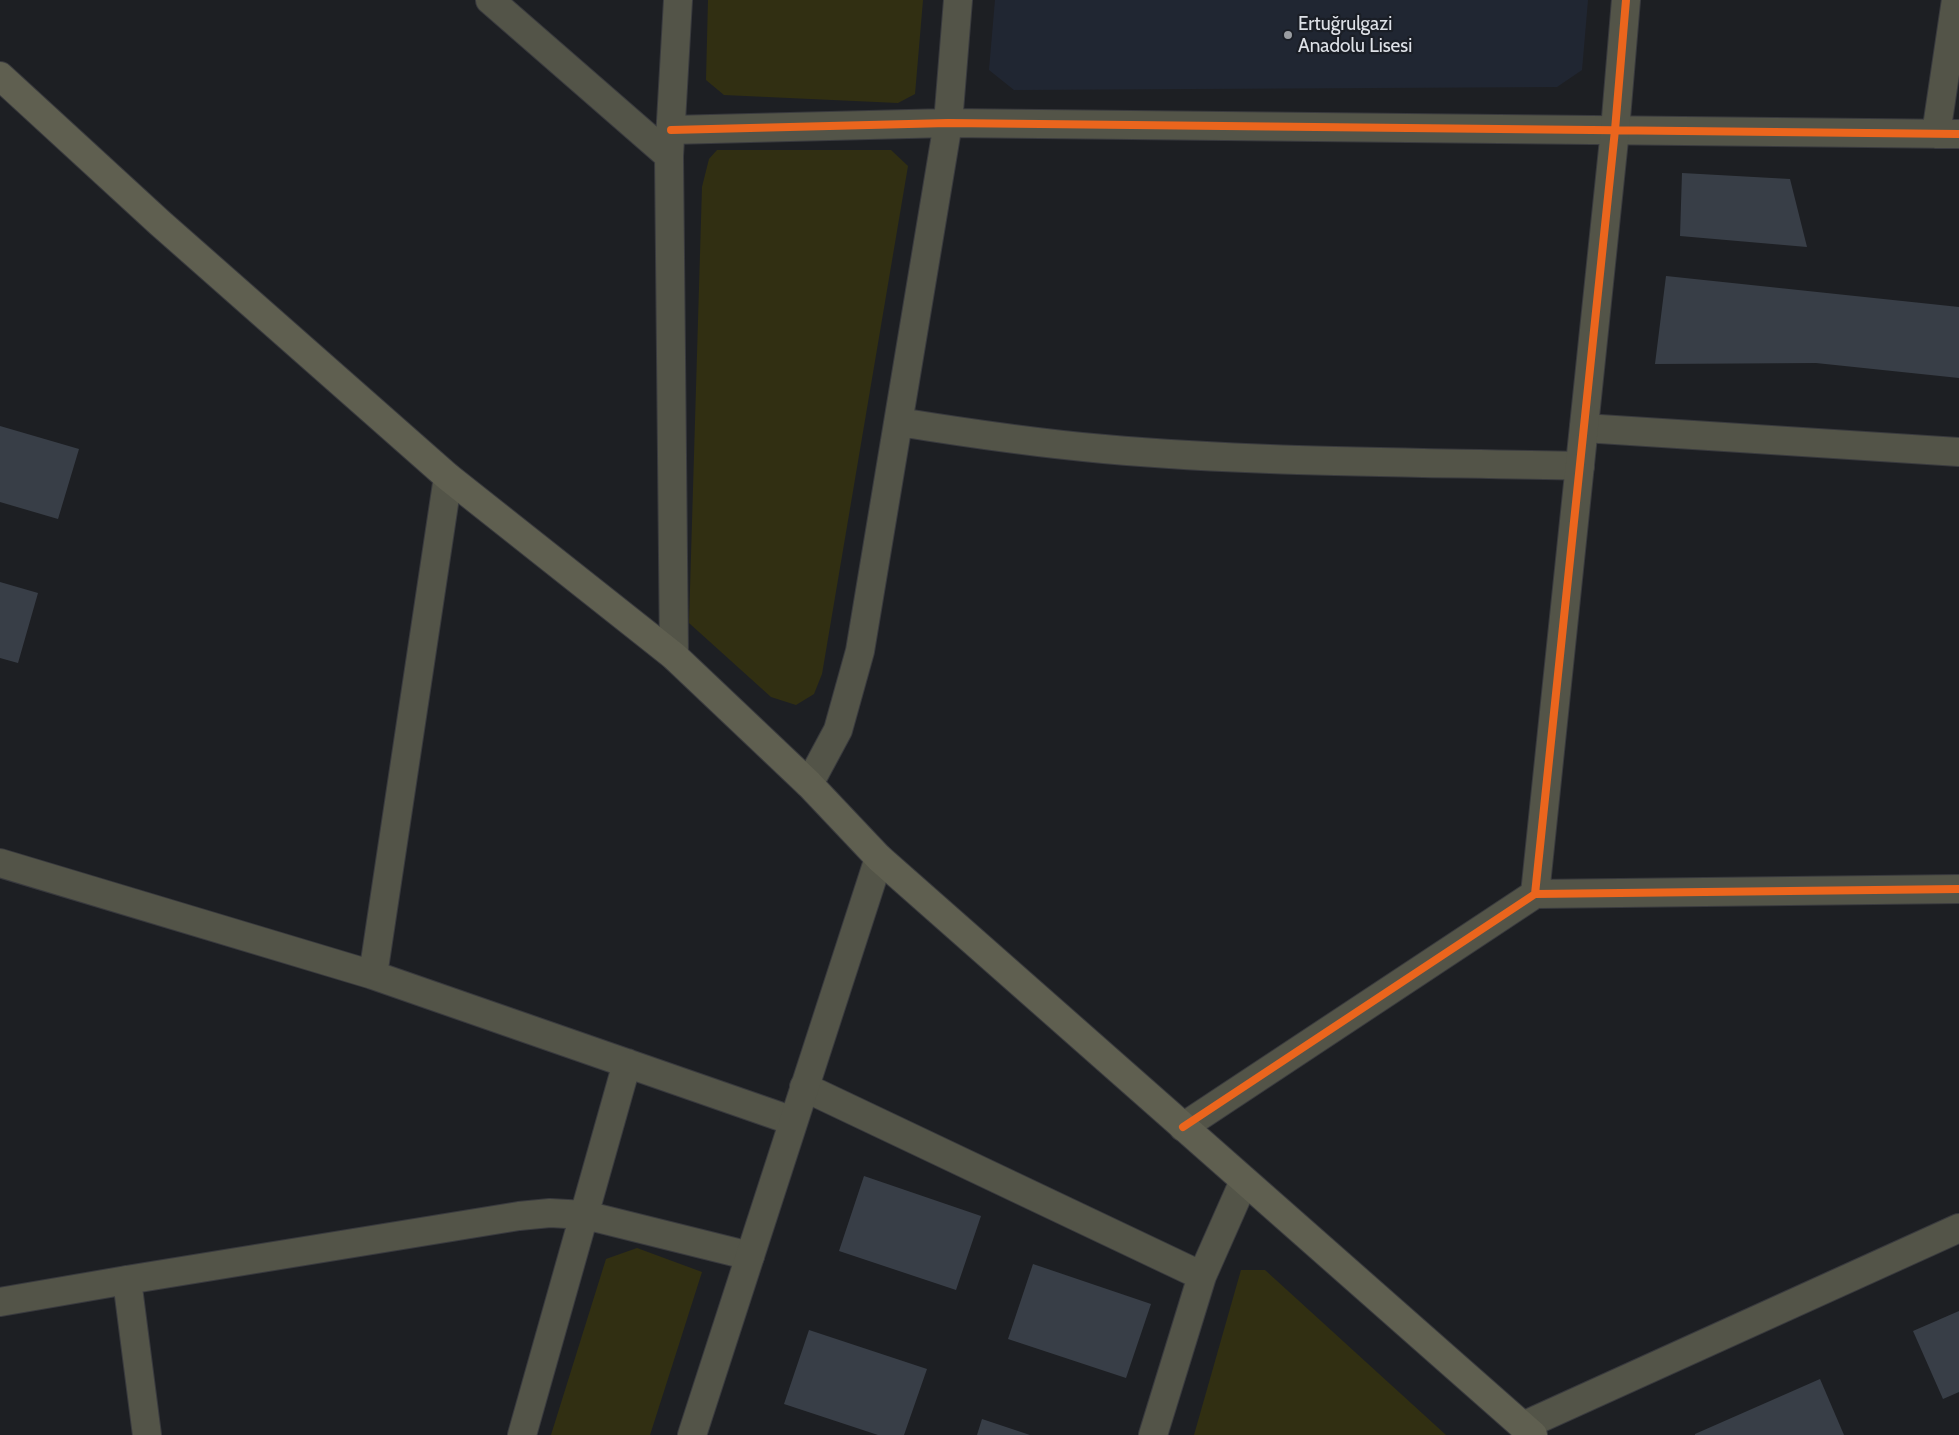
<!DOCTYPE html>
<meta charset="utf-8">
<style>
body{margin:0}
canvas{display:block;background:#1d1f23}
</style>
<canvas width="1959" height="1435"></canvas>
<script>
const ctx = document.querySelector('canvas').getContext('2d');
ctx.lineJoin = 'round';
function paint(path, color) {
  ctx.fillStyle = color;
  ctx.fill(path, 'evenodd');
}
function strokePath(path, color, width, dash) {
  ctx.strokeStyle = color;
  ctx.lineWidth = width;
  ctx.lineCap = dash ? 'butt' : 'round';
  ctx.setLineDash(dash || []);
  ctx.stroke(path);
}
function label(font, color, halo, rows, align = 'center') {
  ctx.font = font + ' Cabin,sans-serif';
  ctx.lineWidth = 4.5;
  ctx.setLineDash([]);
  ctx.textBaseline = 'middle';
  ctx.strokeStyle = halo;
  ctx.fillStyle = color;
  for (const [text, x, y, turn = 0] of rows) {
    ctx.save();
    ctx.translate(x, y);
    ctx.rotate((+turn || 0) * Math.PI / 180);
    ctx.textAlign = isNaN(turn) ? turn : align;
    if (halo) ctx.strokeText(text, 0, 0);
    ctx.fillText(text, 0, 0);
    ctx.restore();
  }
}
const built = new Path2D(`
 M 995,0 L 1588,0 L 1582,70 L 1557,87 L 1014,90 L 989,70 Z`);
const green = new Path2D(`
 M 708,0 L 923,0 L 915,94 L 898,103 L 724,95 L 706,80 Z
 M 717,150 L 891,150 L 908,166 L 822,674 L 814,694 L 796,705 L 771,697 L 689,623 L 702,187 L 709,159 Z
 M 637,1248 L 702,1272 L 650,1435 L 551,1435 L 606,1259 Z
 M 1241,1270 L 1265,1270 L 1446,1435 L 1194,1435 Z`);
const building = new Path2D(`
 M 1682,173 L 1790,179 L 1807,247 L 1680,236 Z
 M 1666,276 L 1959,307 L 1959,378 L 1816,363 L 1655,364 Z
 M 0,426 L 79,449 L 58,519 L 0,502 Z
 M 0,582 L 38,593 L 18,663 L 0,658 Z
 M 864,1176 L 981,1216 L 956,1290 L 839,1251 Z
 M 1033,1264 L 1151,1304 L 1126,1378 L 1008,1339 Z
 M 1959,1311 L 1959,1392 L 1943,1399 L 1913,1331 Z
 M 809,1330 L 927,1369 L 904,1435 L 878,1435 L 784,1404 Z
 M 1820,1379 L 1844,1435 L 1695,1435 L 1695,1434 Z
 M 982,1419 L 1030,1435 L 977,1435 Z`);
const minor = new Path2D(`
 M 490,0 L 669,156
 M 671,130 L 948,123 L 1959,134
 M 1936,134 L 1956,0
 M 899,422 C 967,433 1035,443 1104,449 C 1262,463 1421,462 1580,466
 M 1584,428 L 1959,452
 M 674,656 L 669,156 L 678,0
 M 809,784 L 838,730 L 860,651 L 948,123 L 958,0
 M 0,863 L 373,975 L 793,1121
 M 373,975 L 448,477
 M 804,1087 L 1202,1276
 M 127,1280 L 147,1435
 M 0,1302 L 127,1280 L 519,1216 L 550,1213 L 585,1215 L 750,1256
 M 1523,1426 L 1959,1228
 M 522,1435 L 627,1063
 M 1153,1435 L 1202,1276 L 1244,1181`);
const tertiary = new Path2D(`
 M 1535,894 L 1615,130 L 1626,0
 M 1183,1127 L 1535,894 L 1959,889
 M 692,1435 L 879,858`);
const secondary = new Path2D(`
 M 0,76 L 160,223 L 448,477 L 674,656 L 809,784 L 879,858 L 1533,1435`);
const cycleway = new Path2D(`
 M 671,130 L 948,123 L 1959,134
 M 1535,894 L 1615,130 L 1626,0
 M 1183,1127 L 1535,894 L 1959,889`);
const markers = [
 [1288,35,5,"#9a9da2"]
];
const poiNames = [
 ["Ertuğrulgazi",1298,24],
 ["Anadolu Lisesi",1298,46]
];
paint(built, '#202632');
paint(green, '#312f12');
paint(building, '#383e47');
strokePath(minor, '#393a3e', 30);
strokePath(tertiary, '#393a3e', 30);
strokePath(secondary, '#393a3e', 30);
strokePath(minor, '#535448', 28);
strokePath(tertiary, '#535448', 28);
strokePath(secondary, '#5f5f50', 28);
strokePath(cycleway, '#eb651d', 8);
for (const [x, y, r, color] of markers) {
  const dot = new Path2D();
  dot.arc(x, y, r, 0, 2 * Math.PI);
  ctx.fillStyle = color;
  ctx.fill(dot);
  strokePath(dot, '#1a1e26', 2);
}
label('19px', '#dee1e7', '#1a1e26', poiNames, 'left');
</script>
